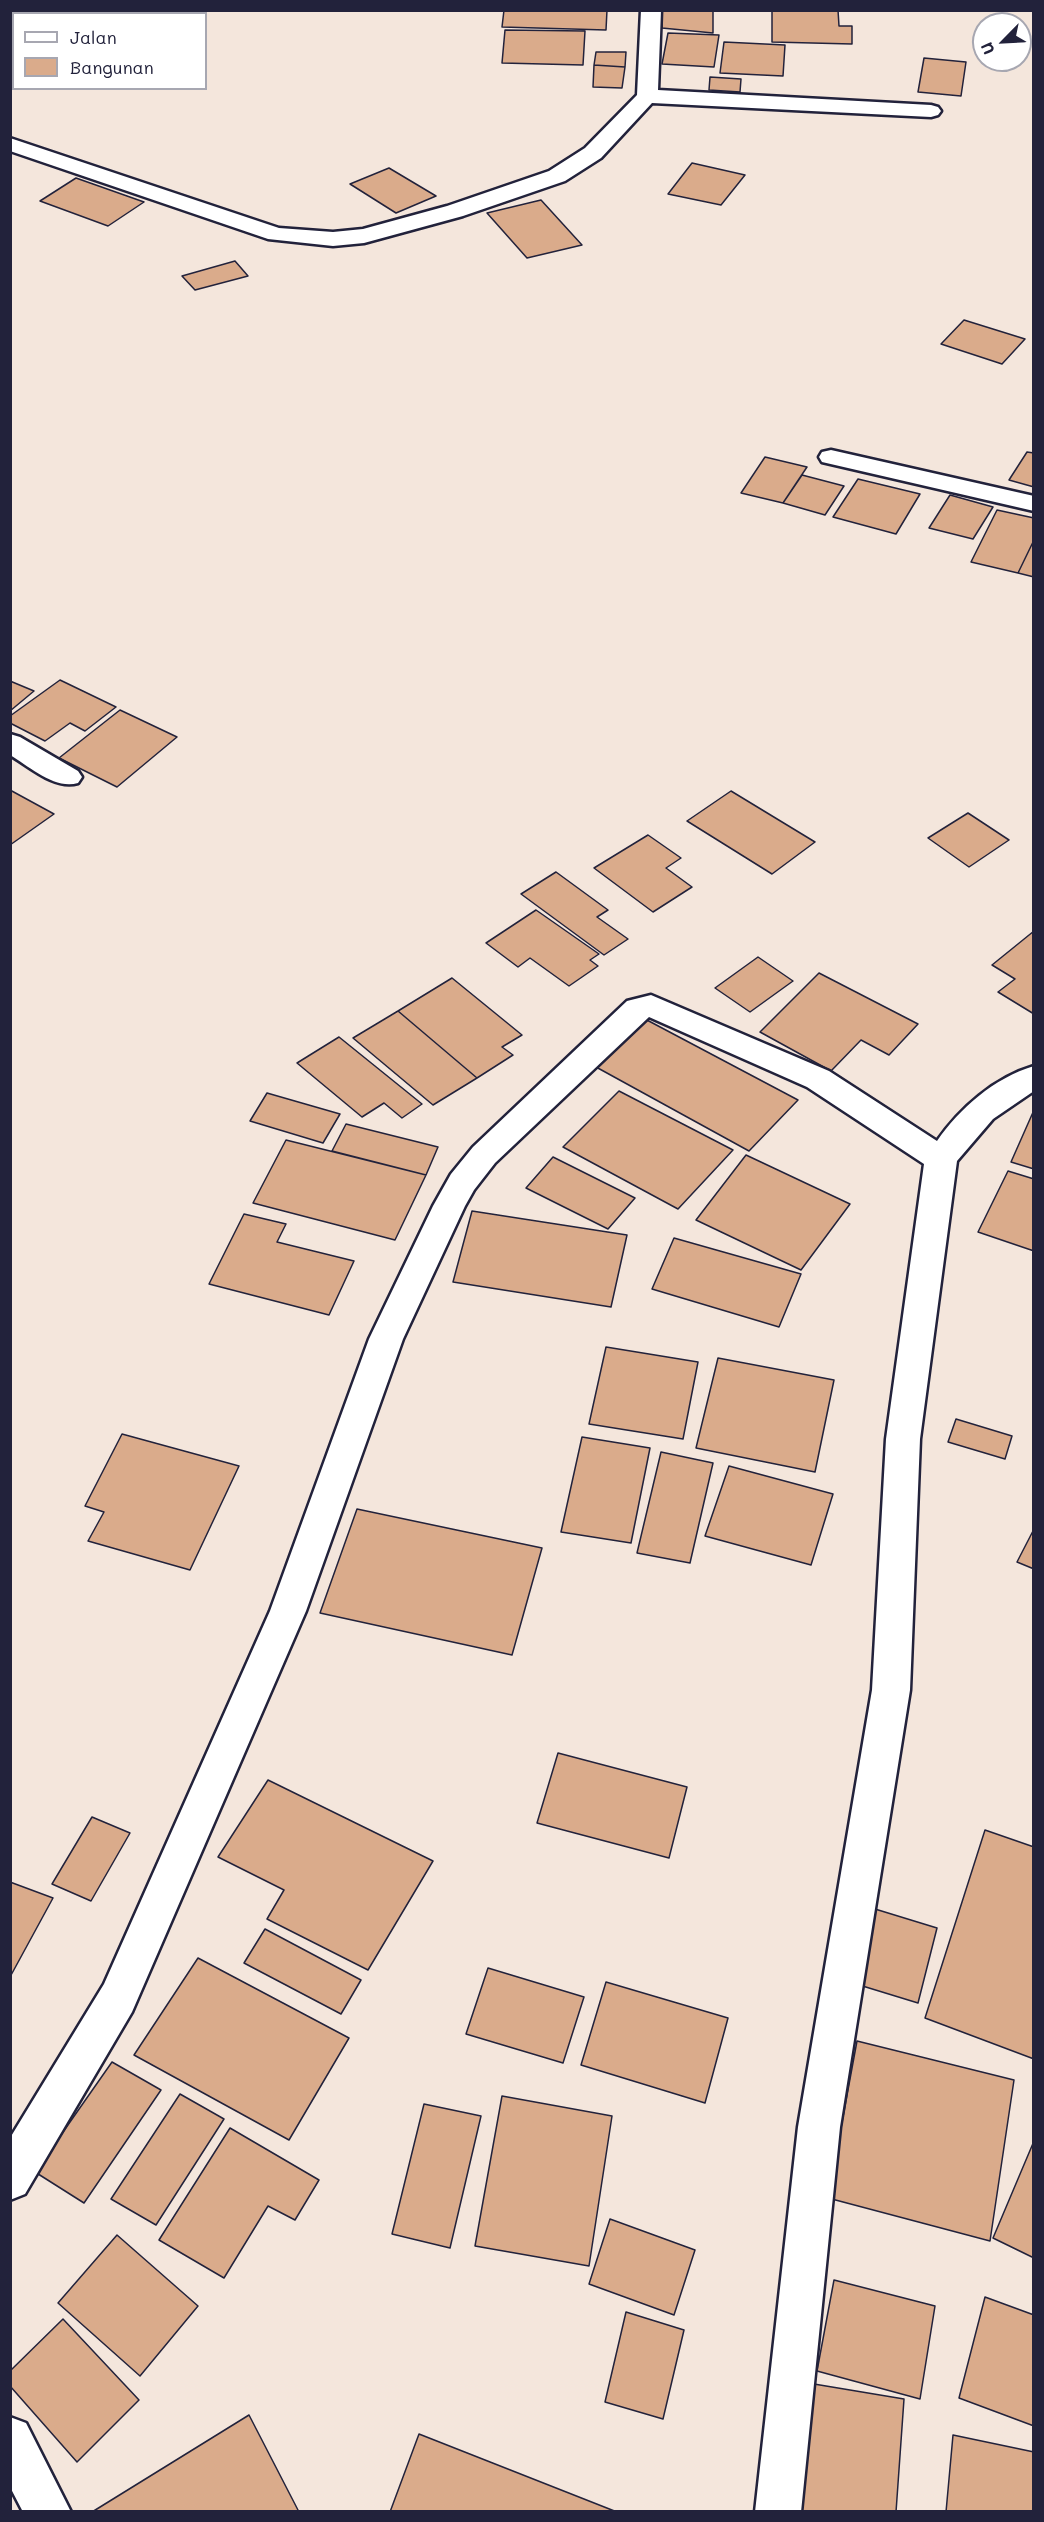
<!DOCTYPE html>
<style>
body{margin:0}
#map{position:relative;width:1044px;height:2522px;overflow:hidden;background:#f4e6dc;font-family:Mali,sans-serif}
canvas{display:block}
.frame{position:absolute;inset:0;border:12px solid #22223b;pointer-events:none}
.legend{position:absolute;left:12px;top:12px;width:195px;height:78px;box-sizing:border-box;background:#fff;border:2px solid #a7a7b1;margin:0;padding:8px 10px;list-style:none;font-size:18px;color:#22223b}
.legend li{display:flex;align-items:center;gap:12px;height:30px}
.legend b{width:30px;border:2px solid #a7a7b1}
.north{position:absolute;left:972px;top:12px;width:60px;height:60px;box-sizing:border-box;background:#fff;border:2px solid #a7a7b1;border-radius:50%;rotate:246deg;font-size:16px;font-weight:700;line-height:24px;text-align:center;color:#22223b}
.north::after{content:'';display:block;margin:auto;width:21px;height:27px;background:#22223b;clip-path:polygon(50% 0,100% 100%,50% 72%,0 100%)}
</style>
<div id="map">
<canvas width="1044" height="2522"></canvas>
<div class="frame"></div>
<ul class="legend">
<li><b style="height:8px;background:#fff"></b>Jalan</li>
<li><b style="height:16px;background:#daab8b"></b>Bangunan</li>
</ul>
<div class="north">U</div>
</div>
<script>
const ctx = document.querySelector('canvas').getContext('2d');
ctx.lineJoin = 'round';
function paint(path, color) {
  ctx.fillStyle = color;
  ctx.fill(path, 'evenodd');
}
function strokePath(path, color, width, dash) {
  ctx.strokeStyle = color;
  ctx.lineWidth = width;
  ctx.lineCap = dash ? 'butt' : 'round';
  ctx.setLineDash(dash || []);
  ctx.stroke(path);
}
const building = new Path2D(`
 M 504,10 L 607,10 L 606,30 L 502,27 Z
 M 662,10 L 713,10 L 713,33 L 662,28 Z
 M 772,10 L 838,10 L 839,26 L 852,26 L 852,44 L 772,42 Z
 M 505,30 L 585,31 L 583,65 L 502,63 Z
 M 668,33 L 719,35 L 714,67 L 662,64 Z
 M 724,42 L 785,45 L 783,76 L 720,73 Z
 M 596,52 L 626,52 L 625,67 L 594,65 Z
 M 924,58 L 966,62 L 961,96 L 918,92 Z
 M 594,65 L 625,67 L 622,88 L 593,87 Z
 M 710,77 L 741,79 L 740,92 L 709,90 Z
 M 692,163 L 745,175 L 721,205 L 668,194 Z
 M 389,168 L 436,196 L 396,213 L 350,184 Z
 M 76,178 L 144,202 L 108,226 L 40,201 Z
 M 541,200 L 582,245 L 527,258 L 487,213 Z
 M 235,261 L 248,276 L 195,290 L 182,276 Z
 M 964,320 L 1025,339 L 1002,364 L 941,344 Z
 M 1027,452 L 1034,453 L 1034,487 L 1009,480 Z
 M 765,457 L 807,467 L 783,503 L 741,493 Z
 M 802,475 L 844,486 L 825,515 L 783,503 Z
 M 858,479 L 920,494 L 896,534 L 833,517 Z
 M 950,495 L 993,507 L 973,539 L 929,528 Z
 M 997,510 L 1034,518 L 1034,540 L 1018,573 L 971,562 Z
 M 1034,540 L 1034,577 L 1018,573 Z
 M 60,680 L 116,707 L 85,731 L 70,723 L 45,741 L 10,723 L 10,716 Z
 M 10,681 L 34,691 L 10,711 Z
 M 120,710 L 177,737 L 117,787 L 59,758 Z
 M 10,790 L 54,814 L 10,845 Z
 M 731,791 L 815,842 L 772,874 L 687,821 Z
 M 968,813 L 1009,840 L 969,867 L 928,838 Z
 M 648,835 L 681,858 L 666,868 L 692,887 L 653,912 L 594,868 Z
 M 556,872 L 608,910 L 597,917 L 628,939 L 604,955 L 521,894 Z
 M 536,910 L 599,954 L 590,960 L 598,966 L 569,986 L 530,958 L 518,967 L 486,943 Z
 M 1034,931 L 1034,1014 L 998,992 L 1015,979 L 992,965 Z
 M 758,957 L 793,981 L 750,1012 L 715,988 Z
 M 819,973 L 918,1024 L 889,1055 L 861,1040 L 831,1071 L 760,1032 Z
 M 452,978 L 522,1035 L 502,1047 L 513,1055 L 477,1078 L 398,1011 Z
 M 398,1011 L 477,1078 L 433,1105 L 353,1038 Z
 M 645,1019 L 798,1100 L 749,1151 L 596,1067 Z
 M 339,1037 L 422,1104 L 402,1118 L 384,1103 L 362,1117 L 297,1063 Z
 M 619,1091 L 733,1150 L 678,1209 L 563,1147 Z
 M 267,1093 L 340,1114 L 323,1143 L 250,1121 Z
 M 1034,1110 L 1034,1169 L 1011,1162 Z
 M 346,1124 L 438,1147 L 426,1175 L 332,1151 Z
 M 286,1140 L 426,1175 L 395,1240 L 253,1203 Z
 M 746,1155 L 850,1204 L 801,1270 L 696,1220 Z
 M 553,1157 L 635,1198 L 608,1229 L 526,1188 Z
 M 1008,1171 L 1034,1179 L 1034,1251 L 978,1232 Z
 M 472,1211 L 627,1235 L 611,1307 L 453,1282 Z
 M 244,1214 L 286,1224 L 277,1242 L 354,1261 L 329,1315 L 209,1284 Z
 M 674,1238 L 801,1274 L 779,1327 L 652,1289 Z
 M 606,1347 L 698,1362 L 683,1439 L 589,1424 Z
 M 718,1358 L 834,1380 L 815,1472 L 696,1448 Z
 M 956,1419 L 1012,1436 L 1005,1459 L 948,1442 Z
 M 122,1434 L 239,1466 L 190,1570 L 88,1541 L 104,1512 L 85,1506 Z
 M 582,1437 L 650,1448 L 631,1543 L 561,1532 Z
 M 661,1452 L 713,1463 L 690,1563 L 637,1553 Z
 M 729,1466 L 833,1494 L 811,1565 L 705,1536 Z
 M 357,1509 L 542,1548 L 512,1655 L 320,1613 Z
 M 1034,1529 L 1034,1569 L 1017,1562 Z
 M 558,1753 L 687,1787 L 669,1858 L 537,1823 Z
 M 268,1780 L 433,1861 L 368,1970 L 267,1919 L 284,1890 L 218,1857 Z
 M 92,1817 L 130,1833 L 91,1901 L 52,1884 Z
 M 985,1830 L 1034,1847 L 1034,2059 L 925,2018 Z
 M 10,1882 L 53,1898 L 10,1977 Z
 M 875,1909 L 937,1928 L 918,2003 L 856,1984 Z
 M 265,1929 L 361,1980 L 341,2014 L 244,1963 Z
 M 198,1958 L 349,2038 L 289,2140 L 134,2055 Z
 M 488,1968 L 584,1997 L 563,2063 L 466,2034 Z
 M 606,1982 L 728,2018 L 705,2103 L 581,2065 Z
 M 857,2041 L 1014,2080 L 990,2241 L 828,2198 Z
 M 112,2062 L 161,2090 L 84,2203 L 35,2172 Z
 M 180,2094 L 224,2119 L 156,2225 L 111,2199 Z
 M 502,2096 L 612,2116 L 589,2266 L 475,2246 Z
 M 424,2104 L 481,2116 L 450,2248 L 392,2234 Z
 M 230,2128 L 319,2180 L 295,2220 L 268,2206 L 224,2278 L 159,2240 Z
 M 1034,2141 L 1034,2258 L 993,2238 Z
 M 610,2219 L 695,2250 L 674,2315 L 589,2284 Z
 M 117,2235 L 198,2306 L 140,2376 L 58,2303 Z
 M 834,2280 L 935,2306 L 920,2399 L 817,2371 Z
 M 985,2297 L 1034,2315 L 1034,2426 L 959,2398 Z
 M 626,2312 L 684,2330 L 663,2419 L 605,2402 Z
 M 63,2319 L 139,2400 L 77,2462 L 10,2386 L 10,2371 Z
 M 802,2382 L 904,2399 L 896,2512 L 791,2512 Z
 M 249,2415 L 299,2512 L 92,2512 Z
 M 419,2434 L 617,2512 L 390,2512 Z
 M 953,2435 L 1034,2452 L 1034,2512 L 946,2512 Z`);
const minor = new Path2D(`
 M 641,10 L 661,10 L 658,90 L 931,105 L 938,107 L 941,111 L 938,115 L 931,117 L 652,103 L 601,158 L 565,181 L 463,216 L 364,243 L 333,246 L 268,239 L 10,151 L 10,138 L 279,228 L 333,232 L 363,229 L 447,206 L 549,171 L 585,148 L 637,95 Z
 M 831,450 L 1034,496 L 1034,511 L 822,462 L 819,457 L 822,452 Z
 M 10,734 L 20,737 L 78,771 L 82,777 L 78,783 C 55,790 30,767 10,755 Z
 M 651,995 L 829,1071 L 937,1141 C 960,1108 994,1078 1034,1066 L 1034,1091 L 993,1119 L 957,1161 L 920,1439 L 910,1690 L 840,2127 L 801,2512 L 755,2512 L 798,2127 L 872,1690 L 886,1439 L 924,1164 L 807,1087 L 649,1017 L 495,1163 L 474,1190 L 465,1206 L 403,1339 L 306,1611 L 132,2012 L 25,2194 L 10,2200 L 10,2138 L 104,1984 L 270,1611 L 369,1339 L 433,1206 L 451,1174 L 473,1147 L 627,1001 Z
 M 10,2417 L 26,2423 L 71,2512 L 23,2512 L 10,2487 Z`);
paint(building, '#daab8b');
strokePath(building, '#22223b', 1.5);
strokePath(minor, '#22223b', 5);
paint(minor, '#fff');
</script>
